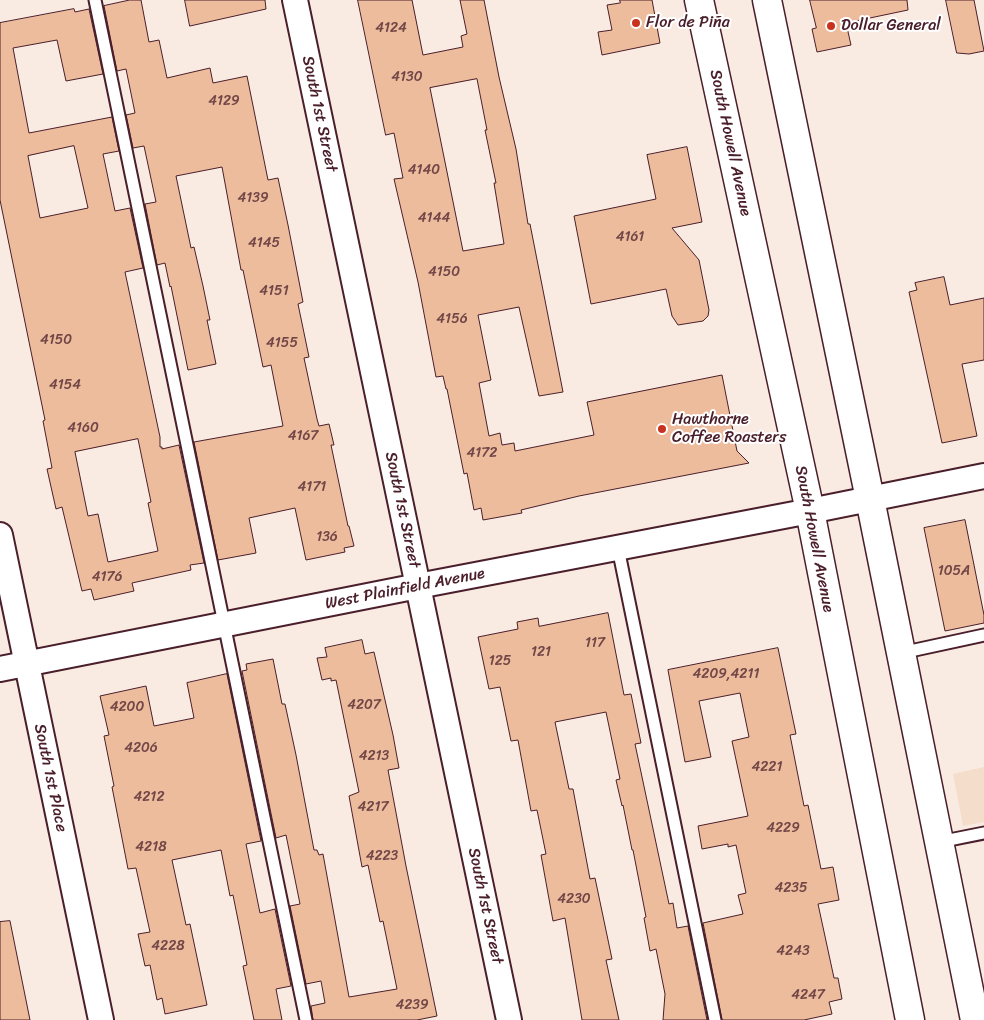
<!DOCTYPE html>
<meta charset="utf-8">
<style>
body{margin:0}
canvas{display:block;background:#f9ebe1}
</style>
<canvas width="984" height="1020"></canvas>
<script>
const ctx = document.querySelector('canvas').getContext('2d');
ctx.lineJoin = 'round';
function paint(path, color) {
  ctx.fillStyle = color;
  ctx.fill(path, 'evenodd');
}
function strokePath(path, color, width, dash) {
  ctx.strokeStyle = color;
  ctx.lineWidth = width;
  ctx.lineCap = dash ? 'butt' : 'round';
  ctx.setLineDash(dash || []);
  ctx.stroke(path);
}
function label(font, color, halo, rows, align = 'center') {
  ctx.font = font + ' Sriracha,sans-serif';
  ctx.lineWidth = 4;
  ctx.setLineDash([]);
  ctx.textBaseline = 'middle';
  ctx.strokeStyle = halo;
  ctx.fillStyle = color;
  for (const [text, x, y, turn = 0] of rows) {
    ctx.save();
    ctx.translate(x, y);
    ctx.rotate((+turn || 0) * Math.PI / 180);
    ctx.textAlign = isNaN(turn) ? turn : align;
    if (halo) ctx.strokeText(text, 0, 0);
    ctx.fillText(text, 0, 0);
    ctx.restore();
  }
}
const built = new Path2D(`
 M 984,767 L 984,822 L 963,826 L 953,774 Z`);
const building = new Path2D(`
 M 130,0 L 141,0 L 149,42 L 159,40 L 167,78 L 210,68 L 213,83 L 247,76 L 268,180 L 278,178 L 288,225 L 303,302 L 298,304 L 309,357 L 304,358 L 317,419 L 319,426 L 329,424 L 334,445 L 331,445 L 348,526 L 349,526 L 354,546 L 344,548 L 345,552 L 306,560 L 295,508 L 249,518 L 256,553 L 218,560 L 194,442 L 283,426 L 271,365 L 263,367 L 243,270 L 241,270 L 222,167 L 176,176 L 191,248 L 194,247 L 203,286 L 210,320 L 207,320 L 216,364 L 188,370 L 171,286 L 170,287 L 165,263 L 157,265 L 145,204 L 156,202 L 144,146 L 133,148 L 126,115 L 135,113 L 126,69 L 117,71 L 104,6 Z
 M 185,0 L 265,0 L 266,9 L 190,26 Z
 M 358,0 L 412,0 L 423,55 L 463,47 L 461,36 L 467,34 L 460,0 L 484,0 L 499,77 L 516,149 L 528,224 L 530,224 L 563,392 L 539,396 L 519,307 L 478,315 L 491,380 L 479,383 L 489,436 L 500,433 L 502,445 L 514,443 L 515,451 L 594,435 L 587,402 L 722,375 L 737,451 L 749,463 L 579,496 L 521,510 L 522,513 L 483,520 L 481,508 L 474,510 L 467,473 L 464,474 L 447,389 L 446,389 L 443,376 L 436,377 L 418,282 L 394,179 L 403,178 L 394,133 L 386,135 ZM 477,79 L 487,130 L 485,130 L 496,183 L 494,183 L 504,244 L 463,251 L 430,88 Z
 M 620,0 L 652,0 L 660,43 L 602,55 L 598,32 L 612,30 L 607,5 L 620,3 Z
 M 810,0 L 907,0 L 908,10 L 846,23 L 851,45 L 817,52 L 812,29 L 816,28 Z
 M 946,0 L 974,0 L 984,51 L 969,54 L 957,53 Z
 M 74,9 L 75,12 L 89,9 L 103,74 L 66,81 L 57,40 L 13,48 L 29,133 L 112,117 L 119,151 L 103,154 L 115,211 L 130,208 L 143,268 L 125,272 L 160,437 L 160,447 L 162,447 L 162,449 L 179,445 L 204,563 L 190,565 L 191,570 L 132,583 L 134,591 L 94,600 L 91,589 L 82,591 L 62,507 L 56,509 L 47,469 L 52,468 L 43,421 L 45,420 L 0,200 L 0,23 ZM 74,146 L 88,208 L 40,218 L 28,156 ZM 138,439 L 151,502 L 148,503 L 158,551 L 108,562 L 98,514 L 88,516 L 75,452 Z
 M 687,147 L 702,222 L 672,228 L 699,260 L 709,310 L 708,316 L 703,321 L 678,325 L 672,316 L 666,289 L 591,304 L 574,216 L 656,199 L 647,155 Z
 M 944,277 L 950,305 L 984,298 L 984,360 L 962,364 L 977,436 L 942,443 L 909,292 L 917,290 L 915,283 Z
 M 965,520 L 984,615 L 984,623 L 945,631 L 924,528 Z
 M 608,613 L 624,695 L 631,694 L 641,743 L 635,744 L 669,904 L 673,903 L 677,928 L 688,926 L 707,1020 L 663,1020 L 665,994 L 656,949 L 650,951 L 644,918 L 646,917 L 633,850 L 632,850 L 623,805 L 622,806 L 616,780 L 620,779 L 606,712 L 555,722 L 569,789 L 573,789 L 590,879 L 595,878 L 612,959 L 606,960 L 619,1020 L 582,1020 L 565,918 L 553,921 L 541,855 L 546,854 L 537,810 L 531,811 L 518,740 L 511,741 L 500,687 L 489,689 L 478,637 L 518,629 L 517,622 L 538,618 L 539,626 Z
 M 362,640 L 365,654 L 374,652 L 393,735 L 399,768 L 388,770 L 406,866 L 437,1016 L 417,1020 L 313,1020 L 311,1006 L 325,1003 L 321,981 L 306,984 L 290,906 L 300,904 L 286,835 L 276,838 L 242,671 L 247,670 L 246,664 L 273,659 L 282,704 L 285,704 L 296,755 L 314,850 L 317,850 L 319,855 L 323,854 L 349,997 L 397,989 L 383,921 L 380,922 L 368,865 L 362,867 L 349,796 L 359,792 L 336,680 L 331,681 L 331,678 L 322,680 L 317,658 L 327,657 L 325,648 Z
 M 778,648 L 796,734 L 790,735 L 804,806 L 808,805 L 821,869 L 833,867 L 839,900 L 818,904 L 834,978 L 838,978 L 842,999 L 829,1002 L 832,1014 L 804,1020 L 722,1020 L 703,923 L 743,914 L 738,895 L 746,893 L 736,845 L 728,847 L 728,844 L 702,849 L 698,826 L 748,816 L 732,741 L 749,737 L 740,693 L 699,701 L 711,757 L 685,762 L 668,670 Z
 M 227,674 L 261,841 L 246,844 L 260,913 L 275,909 L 291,986 L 276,989 L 282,1020 L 254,1020 L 243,966 L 247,965 L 233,895 L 230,896 L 221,850 L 172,860 L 186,925 L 190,924 L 207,1005 L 165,1014 L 162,998 L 157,1000 L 150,965 L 145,966 L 138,934 L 150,932 L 136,868 L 128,869 L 112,787 L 114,786 L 104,736 L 109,735 L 100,696 L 146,686 L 154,726 L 194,718 L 187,683 Z
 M 10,921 L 30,1020 L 0,1020 L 0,922 Z`);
const lane = new Path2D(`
 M 95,0 L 306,1020
 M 618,548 L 715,1020
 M 901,653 L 984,635
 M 939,842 L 984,833`);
const street = new Path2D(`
 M 295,0 L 509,1020
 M 0,535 L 101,1020
 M 0,669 L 418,586 L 810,511 L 984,476`);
const primary = new Path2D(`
 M 699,0 L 810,511 L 910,1020
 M 767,0 L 870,499 L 975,1020`);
const markers = [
 [636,23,5,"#c8321e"],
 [831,26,5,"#c8321e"],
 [662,429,5,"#c8321e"]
];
const numberNames = [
 ["4124",391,28],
 ["4130",407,77],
 ["4129",224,101],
 ["4140",424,170],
 ["4139",253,198],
 ["4144",434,218],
 ["4161",630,237],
 ["4145",264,243],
 ["4150",444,272],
 ["4151",274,291],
 ["4156",452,319],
 ["4150",56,340],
 ["4155",282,343],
 ["4154",65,385],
 ["4160",83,428],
 ["4167",303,436],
 ["4172",482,453],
 ["4171",312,487],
 ["136",327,537],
 ["105A",954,571],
 ["4176",107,577],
 ["117",595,643],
 ["121",541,652],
 ["125",500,661],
 ["4209,4211",726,674],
 ["4207",364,705],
 ["4200",127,707],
 ["4206",141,748],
 ["4213",374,756],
 ["4221",767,767],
 ["4212",149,797],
 ["4217",373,807],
 ["4229",783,828],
 ["4218",151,847],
 ["4223",382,856],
 ["4235",791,888],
 ["4230",574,899],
 ["4228",168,946],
 ["4243",793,951],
 ["4247",808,995],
 ["4239",412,1005]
];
const poiNames = [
 ["Flor de Piña",646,23],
 ["Dollar General",841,26],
 ["Hawthorne",672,420],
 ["Coffee Roasters",672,438]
];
const streetNames = [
 ["South 1st Street",319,114,78],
 ["South Howell Avenue",730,143,78],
 ["South 1st Street",402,510,78],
 ["South Howell Avenue",814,539,79],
 ["West Plainfield Avenue",405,589,-11],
 ["South 1st Place",50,778,78],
 ["South 1st Street",485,906,78]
];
paint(built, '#f5ddcc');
paint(building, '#ecbc9c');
strokePath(building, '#4a1f2b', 1);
strokePath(lane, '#4a1f2b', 15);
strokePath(street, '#4a1f2b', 28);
strokePath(primary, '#4a1f2b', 31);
strokePath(lane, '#fff', 11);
strokePath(street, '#fff', 24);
strokePath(primary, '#fff', 28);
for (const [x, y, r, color] of markers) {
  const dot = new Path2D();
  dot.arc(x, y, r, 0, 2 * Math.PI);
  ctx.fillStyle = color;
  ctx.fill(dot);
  strokePath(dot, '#fff', 2);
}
label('14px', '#724647', null, numberNames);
label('16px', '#4a1f2b', '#fff', poiNames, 'left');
label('16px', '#4a1f2b', '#fff', streetNames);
</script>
